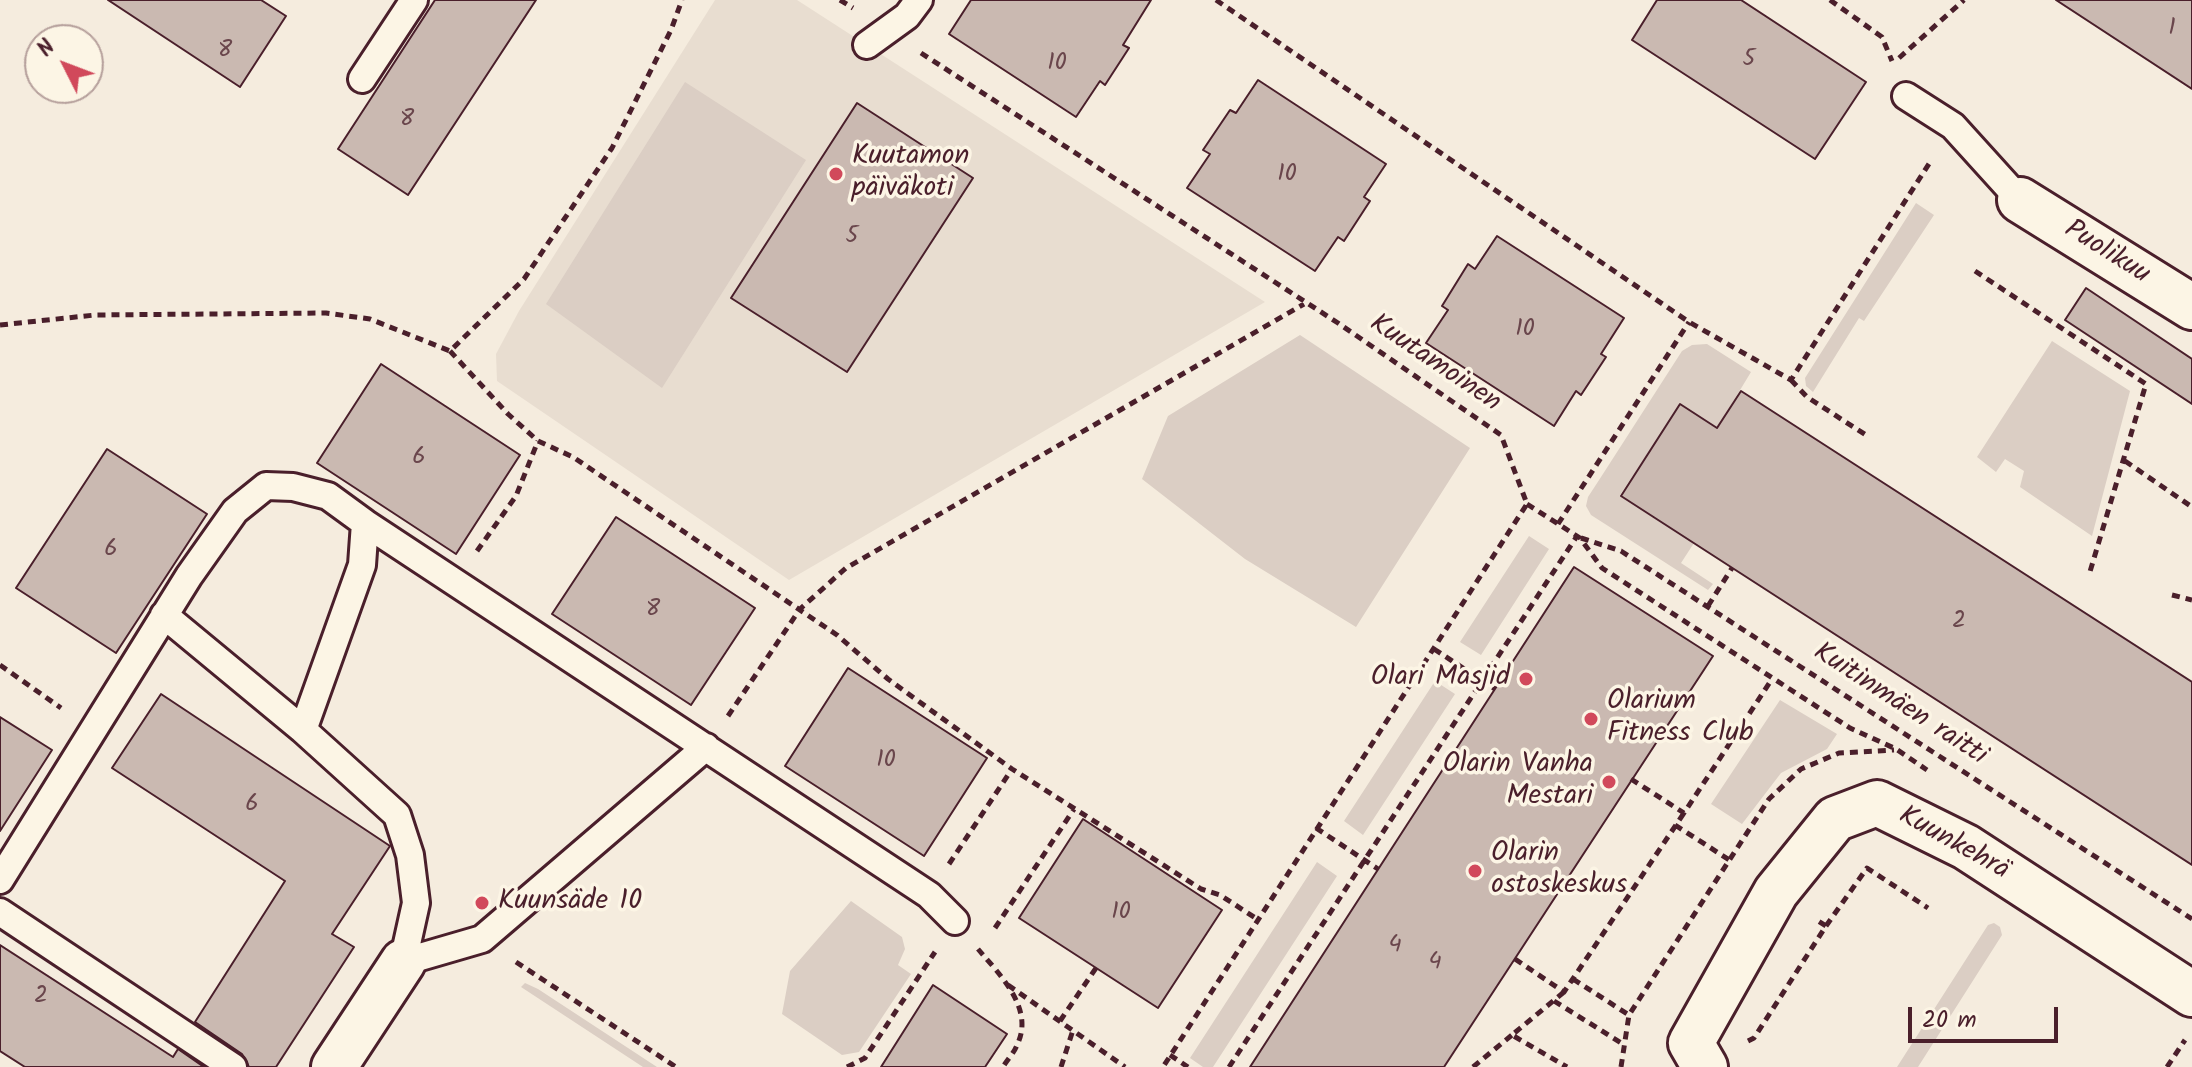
<!DOCTYPE html>
<meta charset="utf-8">
<style>
body{margin:0}
#map{position:relative;width:2192px;height:1067px;overflow:hidden;background:#f5ecde;font-family:Kalam,sans-serif}
canvas{display:block}
.north{position:absolute;left:24px;top:24px;width:80px;height:80px;box-sizing:border-box;background:#fcf5e5;border:2px solid #b59f9b;border-radius:50%;rotate:312deg;font-size:22px;font-weight:700;line-height:32px;text-align:center;color:#4a1f2b}
.north::after{content:'';display:block;margin:auto;width:28px;height:36px;background:#d1495b;clip-path:polygon(50% 0,100% 100%,50% 72%,0 100%)}
.scale{position:absolute;left:1908px;top:1007px;width:150px;height:36px;box-sizing:border-box;border:4px solid #4a1f2b;border-top:0;padding-left:10px;font-size:24px;line-height:28px;white-space:nowrap;color:#4a1f2b;-webkit-text-stroke:6px #fcf5e5;paint-order:stroke}
</style>
<div id="map">
<canvas width="2192" height="1067"></canvas>
<div class="north">N</div>
<div class="scale">20 m</div>
</div>
<script>
const ctx = document.querySelector('canvas').getContext('2d');
ctx.lineJoin = 'round';
function paint(path, color) {
  ctx.fillStyle = color;
  ctx.fill(path, 'evenodd');
}
function strokePath(path, color, width, dash) {
  ctx.strokeStyle = color;
  ctx.lineWidth = width;
  ctx.lineCap = dash ? 'butt' : 'round';
  ctx.setLineDash(dash || []);
  ctx.stroke(path);
}
function label(font, color, halo, rows, align = 'center') {
  ctx.font = font + ' Kalam,sans-serif';
  ctx.lineWidth = 7;
  ctx.setLineDash([]);
  ctx.textBaseline = 'middle';
  ctx.strokeStyle = halo;
  ctx.fillStyle = color;
  for (const [text, x, y, turn = 0] of rows) {
    ctx.save();
    ctx.translate(x, y);
    ctx.rotate((+turn || 0) * Math.PI / 180);
    ctx.textAlign = isNaN(turn) ? turn : align;
    if (halo) ctx.strokeText(text, 0, 0);
    ctx.fillText(text, 0, 0);
    ctx.restore();
  }
}
const built = new Path2D(`
 M 715,0 L 797,0 L 1265,302 L 789,580 L 497,381 L 496,354 L 519,311 Z`);
const green = new Path2D(`
 M 685,82 L 806,160 L 662,388 L 546,304 Z
 M 1916,203 L 1934,215 L 1864,321 L 1859,318 L 1813,392 L 1806,386 L 1805,378 Z
 M 1300,335 L 1470,448 L 1356,627 L 1245,559 L 1142,479 L 1168,416 Z
 M 2052,341 L 2130,391 L 2092,536 L 2020,487 L 2024,471 L 2005,459 L 1996,472 L 1977,457 Z
 M 1707,344 L 1751,372 L 1717,428 L 1680,405 L 1620,495 L 1694,543 L 1681,563 L 1713,584 L 1708,590 L 1591,515 L 1586,506 L 1588,497 L 1601,477 L 1682,351 L 1692,345 Z
 M 1529,536 L 1549,549 L 1481,655 L 1460,642 Z
 M 1435,681 L 1455,694 L 1363,835 L 1344,821 Z
 M 1780,700 L 1837,734 L 1827,749 L 1781,773 L 1742,824 L 1711,804 Z
 M 1317,862 L 1337,876 L 1213,1067 L 1203,1067 L 1190,1058 Z
 M 851,901 L 902,937 L 905,949 L 898,965 L 911,974 L 859,1052 L 842,1055 L 782,1014 L 790,971 Z
 M 1994,923 L 2000,927 L 2002,935 L 1918,1067 L 1897,1067 L 1988,925 Z
 M 525,983 L 538,989 L 657,1067 L 643,1067 L 521,987 Z`);
const building = new Path2D(`
 M 108,0 L 261,0 L 286,16 L 240,87 Z
 M 435,0 L 536,0 L 408,195 L 338,149 Z
 M 971,0 L 1151,0 L 1123,45 L 1129,48 L 1105,85 L 1100,81 L 1076,117 L 949,34 Z
 M 1657,0 L 1741,0 L 1866,82 L 1815,159 L 1632,40 Z
 M 2056,0 L 2192,0 L 2192,89 Z
 M 1258,80 L 1386,164 L 1364,197 L 1370,201 L 1344,241 L 1338,237 L 1315,271 L 1187,188 L 1210,154 L 1203,150 L 1230,110 L 1236,113 Z
 M 857,103 L 973,178 L 847,372 L 731,298 Z
 M 1497,236 L 1624,318 L 1601,354 L 1606,357 L 1581,395 L 1576,391 L 1554,426 L 1426,343 L 1448,310 L 1442,306 L 1468,264 L 1475,269 Z
 M 2086,288 L 2192,359 L 2192,404 L 2065,320 Z
 M 381,364 L 520,455 L 456,554 L 317,463 Z
 M 1741,391 L 2192,682 L 2192,865 L 1621,496 L 1680,404 L 1717,428 Z
 M 107,449 L 207,514 L 116,653 L 16,588 Z
 M 616,517 L 755,608 L 691,705 L 552,614 Z
 M 1574,567 L 1713,656 L 1444,1067 L 1250,1067 Z
 M 848,668 L 987,758 L 924,856 L 785,766 Z
 M 161,694 L 390,846 L 332,934 L 354,947 L 276,1067 L 249,1067 L 242,1054 L 195,1022 L 285,881 L 112,768 Z
 M 0,717 L 52,750 L 0,831 Z
 M 1083,819 L 1222,910 L 1158,1008 L 1019,918 Z
 M 0,945 L 173,1057 L 178,1049 L 204,1067 L 25,1067 L 0,1051 Z
 M 933,985 L 1007,1034 L 985,1067 L 881,1067 Z`);
const path = new Path2D(`
 M 840,0 L 853,8
 M 1216,0 L 1689,322 L 1791,380 L 1932,159
 M 1830,0 L 1882,37 L 1892,61
 M 921,53 L 1338,323 L 1501,435 L 1527,504 L 1163,1067
 M 1899,58 L 1964,0
 M 1975,271 L 2146,384 L 2089,575
 M 0,325 L 95,315 L 326,313 L 370,319 L 450,351 L 524,279 L 612,148 L 671,30 L 682,0
 M 450,351 L 508,414 L 538,441 L 573,457 L 837,635 L 888,679 L 1012,769 L 1201,889 L 1220,895 L 1257,919
 M 1791,380 L 1807,397 L 1869,437
 M 2125,461 L 2192,507
 M 1527,504 L 1580,538 L 1602,568 L 1850,728 L 1896,749 L 1927,770
 M 1558,524 L 1689,322
 M 1581,538 L 1621,551 L 2192,919
 M 477,551 L 516,496 L 538,441
 M 2172,595 L 2192,600
 M 1708,606 L 1732,568
 M 1434,649 L 1495,689
 M 0,665 L 61,708
 M 728,716 L 800,609 L 846,568 L 1304,304
 M 1631,779 L 1684,813 L 1772,679
 M 1675,825 L 1731,861
 M 1316,828 L 1378,869
 M 949,864 L 1012,769
 M 1826,926 L 1867,868 L 1928,908
 M 995,928 L 1074,809
 M 978,949 C 1000,975 1035,1009 1017,1045 C 1014,1053 1007,1060 1003,1067
 M 1515,959 L 1564,992 L 1684,813
 M 516,962 L 676,1067
 M 1573,979 L 1629,1015
 M 1008,985 L 1125,1067
 M 1564,992 L 1512,1035 L 1567,1067
 M 1554,1001 L 1623,1044
 M 1060,1021 L 1096,968
 M 1748,1041 L 1754,1038 L 1826,926 L 1815,919
 M 1170,1055 L 1188,1067
 M 847,1067 L 865,1058 L 935,952
 M 1061,1067 L 1073,1030
 M 1229,1067 L 1577,536
 M 1473,1067 L 1512,1035
 M 1621,1067 L 1629,1015 L 1769,799 L 1801,769 L 1839,753 L 1894,750
 M 2167,1067 L 2185,1040`);
const lane = new Path2D(`
 M 867,45 L 907,16 L 919,0
 M 362,79 L 414,0
 M 1906,96 L 1953,126 L 2020,200
 M 365,523 L 929,895 L 955,921
 M 164,615 L 303,730
 M 0,880 L 189,576 L 235,511 L 266,486 L 293,487 L 328,496 L 365,523 L 362,565 L 303,730 L 397,815 L 410,855 L 416,903 L 403,962 L 482,939 L 706,747
 M 0,912 L 233,1067`);
const street = new Path2D(`
 M 2020,200 L 2192,307
 M 334,1067 L 403,962
 M 1705,1067 L 1691,1043 L 1776,892 L 1835,819 L 1877,803 L 1966,847 L 2192,994`);
const markers = [
 [836,174,8,"#d1495b"],
 [1526,679,8,"#d1495b"],
 [1591,719,8,"#d1495b"],
 [1609,782,8,"#d1495b"],
 [1475,871,8,"#d1495b"],
 [482,903,8,"#d1495b"]
];
const numberNames = [
 ["1",2172,30],
 ["8",225,52],
 ["5",1749,61],
 ["10",1057,65],
 ["8",407,121],
 ["10",1287,176],
 ["5",852,238],
 ["10",1525,331],
 ["6",419,459],
 ["6",111,551],
 ["8",653,611],
 ["2",1959,623],
 ["10",886,762],
 ["6",252,806],
 ["10",1121,914],
 ["4",1395,947],
 ["4",1435,964],
 ["2",41,998]
];
const poiNames = [
 ["Kuutamon",852,158],
 ["päiväkoti",852,190],
 ["Olari Masjid",1510,679,"right"],
 ["Olarium",1607,703],
 ["Fitness Club",1607,735],
 ["Olarin Vanha",1593,766,"right"],
 ["Mestari",1593,798,"right"],
 ["Olarin",1491,855],
 ["ostoskeskus",1491,887],
 ["Kuunsäde 10",498,903]
];
const streetNames = [
 ["Puolikuu",2106,254,32],
 ["Kuutamoinen",1434,365,34],
 ["Kuitinmäen raitti",1899,706,33],
 ["Kuunkehrä",1953,845,29]
];
paint(built, '#e8ddd0');
paint(green, '#dbcec4');
paint(building, '#cab9b1');
strokePath(building, '#4a1f2b', 2);
strokePath(lane, '#4a1f2b', 32);
strokePath(street, '#4a1f2b', 50);
strokePath(path, '#4a1f2b', 5, [8, 6]);
strokePath(lane, '#fcf5e5', 26);
strokePath(street, '#fcf5e5', 44);
for (const [x, y, r, color] of markers) {
  const dot = new Path2D();
  dot.arc(x, y, r, 0, 2 * Math.PI);
  ctx.fillStyle = color;
  ctx.fill(dot);
  strokePath(dot, '#fcf5e5', 3);
}
label('24px', '#6a464c', null, numberNames);
label('28px', '#4a1f2b', '#fcf5e5', poiNames, 'left');
label('28px', '#4a1f2b', '#fcf5e5', streetNames);
</script>
